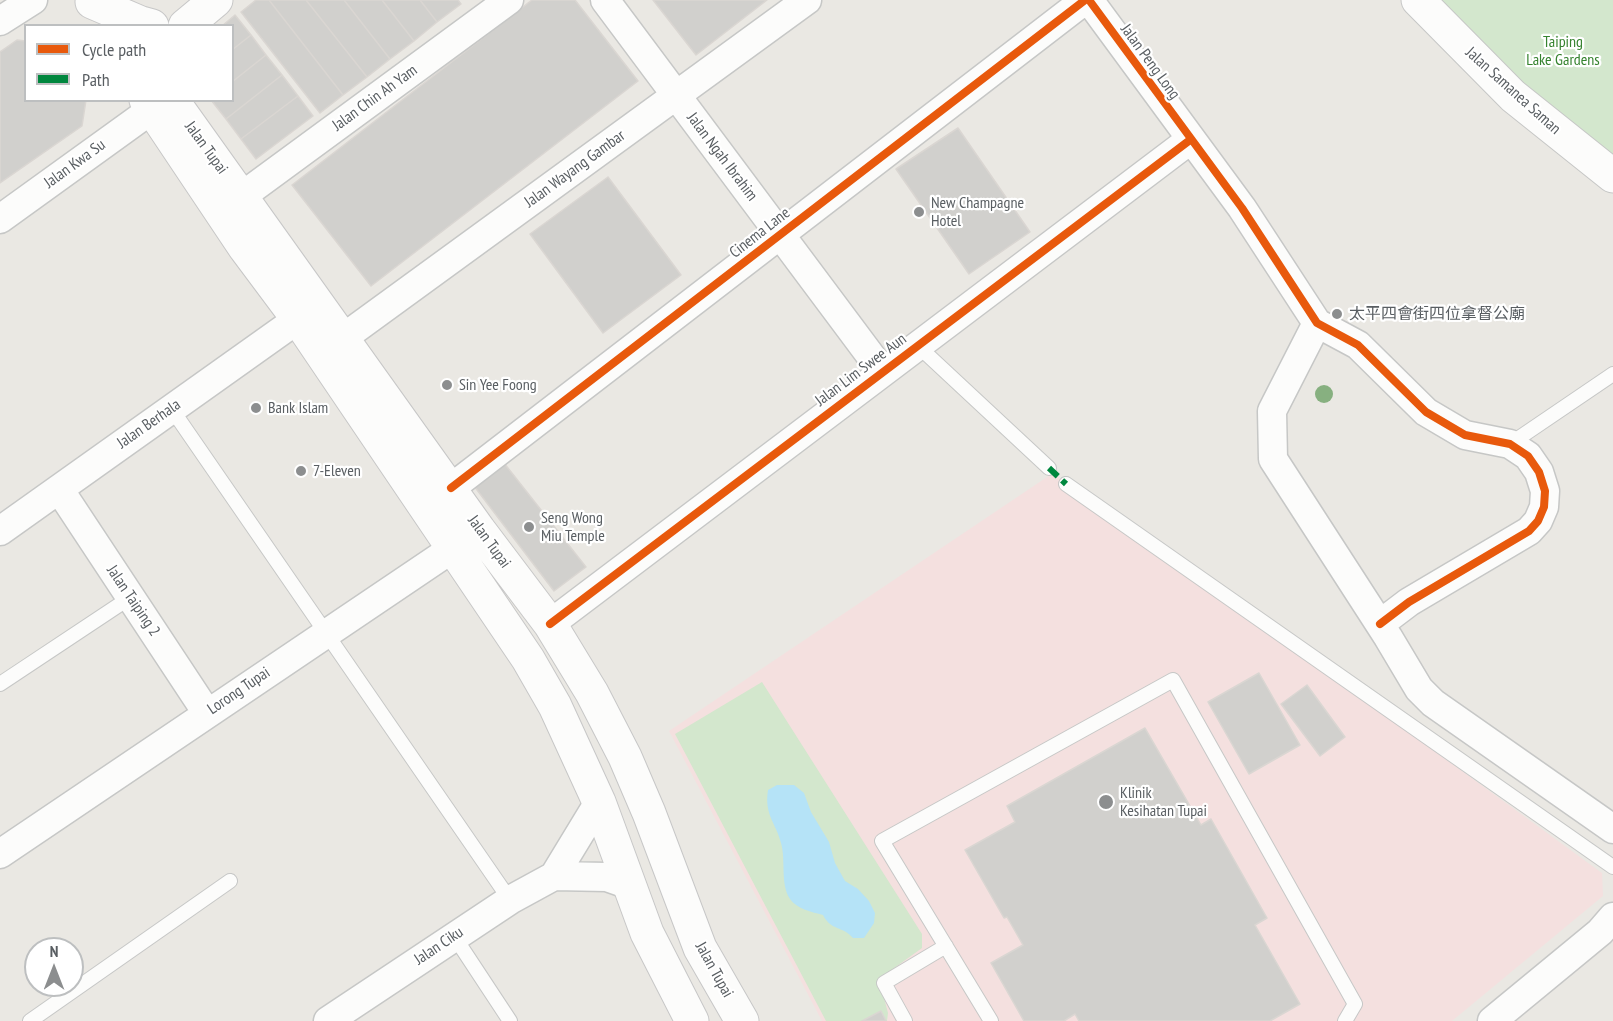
<!DOCTYPE html>
<meta charset="utf-8">
<style>
body{margin:0}
#map{position:relative;width:1613px;height:1021px;overflow:hidden;background:#eae8e3;font-family:"PT Sans Narrow",sans-serif}
canvas{display:block}
.legend{position:absolute;left:24px;top:24px;width:210px;height:78px;box-sizing:border-box;background:#fff;border:2px solid #bdbfc0;margin:0;padding:8px 10px;list-style:none;font-size:18px;color:#595e62}
.legend li{display:flex;align-items:center;gap:12px;height:30px}
.legend b{width:30px;border:2px solid #bdbfc0}
.north{position:absolute;left:24px;top:937px;width:60px;height:60px;box-sizing:border-box;background:#fff;border:2px solid #bdbfc0;border-radius:50%;rotate:0deg;font-size:16px;font-weight:700;line-height:24px;text-align:center;color:#595e62}
.north::after{content:'';display:block;margin:auto;width:21px;height:27px;background:#8c8e8f;clip-path:polygon(50% 0,100% 100%,50% 72%,0 100%)}
</style>
<div id="map">
<canvas width="1613" height="1021"></canvas>
<ul class="legend">
<li><b style="height:8px;background:#e8590c"></b>Cycle path</li>
<li><b style="height:8px;background:#00873e"></b>Path</li>
</ul>
<div class="north">N</div>
</div>
<script>
const ctx = document.querySelector('canvas').getContext('2d');
ctx.lineJoin = 'round';
function paint(path, color) {
  ctx.fillStyle = color;
  ctx.fill(path, 'evenodd');
}
function strokePath(path, color, width, dash) {
  ctx.strokeStyle = color;
  ctx.lineWidth = width;
  ctx.lineCap = dash ? 'butt' : 'round';
  ctx.setLineDash(dash || []);
  ctx.stroke(path);
}
function label(font, color, halo, rows, align = 'center') {
  ctx.font = font + ' "PT Sans Narrow","Noto Sans SC",sans-serif';
  ctx.lineWidth = 4.5;
  ctx.setLineDash([]);
  ctx.textBaseline = 'middle';
  ctx.strokeStyle = halo;
  ctx.fillStyle = color;
  for (const [text, x, y, turn = 0] of rows) {
    ctx.save();
    ctx.translate(x, y);
    ctx.rotate((+turn || 0) * Math.PI / 180);
    ctx.textAlign = isNaN(turn) ? turn : align;
    if (halo) ctx.strokeText(text, 0, 0);
    ctx.fillText(text, 0, 0);
    ctx.restore();
  }
}
const medical = new Path2D(`
 M 1053,473 L 1602,873 L 1603,896 L 1452,1021 L 822,1021 L 669,731 Z`);
const green = new Path2D(`
 M 1432,0 L 1613,0 L 1613,161 L 1594,147 Z
 M 762,682 L 922,934 L 922,948 L 879,979 L 888,1013 L 887,1021 L 826,1021 L 675,734 Z`);
const water = new Path2D(`
 M 777,785 L 794,785 L 804,793 L 811,812 L 829,842 L 835,863 L 845,881 L 858,889 L 869,901 L 875,913 L 874,923 L 864,938 L 853,938 C 843,926 831,931 823,915 C 812,912 797,909 790,899 C 780,884 786,860 781,843 C 776,823 764,815 768,790 Z`);
const building = new Path2D(`
 M 256,0 L 269,0 L 343,95 L 320,113 L 241,12 Z
 M 269,0 L 306,0 L 367,77 L 343,95 Z
 M 306,0 L 344,0 L 390,59 L 367,77 Z
 M 344,0 L 382,0 L 414,41 L 390,59 Z
 M 382,0 L 420,0 L 437,22 L 414,41 Z
 M 420,0 L 458,0 L 461,4 L 437,22 Z
 M 532,0 L 575,0 L 638,81 L 371,286 L 292,185 Z
 M 653,0 L 767,0 L 696,55 Z
 M 235,15 L 251,35 L 232,50 L 232,26 L 222,26 Z
 M 251,35 L 266,55 L 232,82 L 232,50 Z
 M 17,40 L 26,41 L 26,100 L 86,100 L 82,126 L 0,183 L 0,52 Z
 M 266,55 L 282,75 L 226,119 L 211,100 L 232,100 L 232,82 Z
 M 282,75 L 298,96 L 241,139 L 226,119 Z
 M 298,96 L 313,116 L 256,159 L 241,139 Z
 M 958,128 L 1030,232 L 969,274 L 896,169 Z
 M 608,177 L 681,275 L 603,333 L 530,234 Z
 M 504,463 L 586,567 L 554,591 L 474,486 Z
 M 1259,673 L 1300,745 L 1249,774 L 1208,702 Z
 M 1307,685 L 1345,737 L 1320,756 L 1281,704 Z
 M 1145,728 L 1201,825 L 1211,819 L 1267,918 L 1255,925 L 1300,1004 L 1270,1021 L 1079,1021 L 1075,1014 L 1064,1021 L 1024,1021 L 991,963 L 1023,945 L 1007,917 L 1004,918 L 965,850 L 1015,822 L 1007,806 Z
 M 881,1011 L 886,1021 L 862,1021 Z`);
const service = new Path2D(`
 M 917,345 L 1049,468
 M 171,408 L 510,900
 M 1510,444 L 1613,374
 M 1066,484 L 1613,867
 M 0,684 L 131,597
 M 454,936 L 510,1021
 M 30,1021 L 230,881
 M 905,1021 L 884,983 L 946,946
 M 991,1021 L 882,841 L 1173,680 L 1355,1004 L 1345,1021`);
const minor = new Path2D(`
 M 605,0 L 882,371
 M 1089,0 L 1242,208 L 1317,323 L 1358,345 L 1426,412 L 1465,435 L 1510,444 L 1528,456 L 1539,472 L 1545,491 L 1544,507 L 1538,521 L 1529,531 L 1409,602 L 1380,624
 M 0,21 L 33,0
 M 223,210 L 509,0
 M 0,219 L 151,110
 M 1317,323 L 1272,411 L 1273,459 L 1388,637 L 1419,689 L 1433,703 L 1613,829
 M 343,338 L 807,0
 M 451,488 L 1085,0
 M 59,489 L 207,713
 M 0,531 L 298,319
 M 550,624 L 1190,140
 M 0,854 L 471,536
 M 554,876 L 599,802
 M 328,1021 L 510,900 L 554,876 L 607,877 L 627,884
 M 1492,1021 L 1600,932 L 1613,917`);
const tertiary = new Path2D(`
 M 1418,0 L 1513,96 L 1613,176`);
const secondary = new Path2D(`
 M 92,2 L 141,23 L 152,26
 M 185,26 L 216,0
 M 146,100 L 245,248 L 298,319 L 528,659 L 555,706 L 599,802 L 647,933 L 692,1021
 M 172,100 L 479,530 L 550,624 L 592,693 L 625,757 L 649,813 L 700,948 L 742,1021`);
const quiet = new Path2D(`
 M 1049,468 L 1066,484`);
const cycleway = new Path2D(`
 M 1089,0 L 1242,208 L 1317,323 L 1358,345 L 1426,412 L 1465,435 L 1510,444 L 1528,456 L 1539,472 L 1545,491 L 1544,507 L 1538,521 L 1529,531 L 1409,602 L 1380,624
 M 451,488 L 1085,0
 M 550,624 L 1190,140`);
const trees = [
 [1324,394]
];
const markers = [
 [919,212,6,"#8c8e8f"],
 [1337,314,6,"#8c8e8f"],
 [447,385,6,"#8c8e8f"],
 [256,408,6,"#8c8e8f"],
 [301,471,6,"#8c8e8f"],
 [529,527,6,"#8c8e8f"],
 [1106,802,8,"#8c8e8f"]
];
const parkNames = [
 ["Taiping",1563,42],
 ["Lake Gardens",1563,60]
];
const streetNames = [
 ["Jalan Peng Long",1150,62,54],
 ["Jalan Samanea Saman",1513,91,42],
 ["Jalan Chin Ah Yam",375,98,-36],
 ["Jalan Tupai",206,148,54],
 ["Jalan Ngah Ibrahim",722,157,53],
 ["Jalan Kwa Su",75,164,-36],
 ["Jalan Wayang Gambar",575,169,-36],
 ["Cinema Lane",760,233,-38],
 ["Jalan Lim Swee Aun",861,370,-37],
 ["Jalan Berhala",149,424,-35],
 ["Jalan Tupai",489,542,54],
 ["Jalan Taiping 2",133,601,56],
 ["Lorong Tupai",239,691,-34],
 ["Jalan Ciku",439,946,-34],
 ["Jalan Tupai",714,970,61]
];
const poiNames = [
 ["New Champagne",931,203],
 ["Hotel",931,221],
 ["太平四會街四位拿督公廟",1349,314],
 ["Sin Yee Foong",459,385],
 ["Bank Islam",268,408],
 ["7-Eleven",313,471],
 ["Seng Wong",541,518],
 ["Miu Temple",541,536],
 ["Klinik",1120,793],
 ["Kesihatan Tupai",1120,811]
];
paint(medical, '#f4e0df');
paint(green, '#d3e7cd');
paint(water, '#b5e3f7');
paint(building, '#d1d0cd');
strokePath(building, '#dad6d2', 1.5);
strokePath(service, '#c6c7c6', 16);
strokePath(minor, '#c6c7c6', 31);
strokePath(tertiary, '#c6c7c6', 35);
strokePath(secondary, '#c7c7c7', 35);
strokePath(service, '#fcfcfb', 14);
strokePath(minor, '#fcfcfb', 28);
strokePath(tertiary, '#fcfcfb', 33);
strokePath(secondary, '#fcfcfb', 33);
strokePath(quiet, '#00873e', 6, [12, 6]);
strokePath(cycleway, '#e8590c', 8);
ctx.fillStyle = '#87b080';
for (const [x, y] of trees) {
  ctx.beginPath();
  ctx.arc(x, y, 9, 0, 2 * Math.PI);
  ctx.fill();
}
for (const [x, y, r, color] of markers) {
  const dot = new Path2D();
  dot.arc(x, y, r, 0, 2 * Math.PI);
  ctx.fillStyle = color;
  ctx.fill(dot);
  strokePath(dot, '#fff', 2);
}
label('16px', '#36832f', '#fff', parkNames);
label('16px', '#595e62', '#fff', streetNames);
label('16px', '#595e62', '#fff', poiNames, 'left');
</script>
